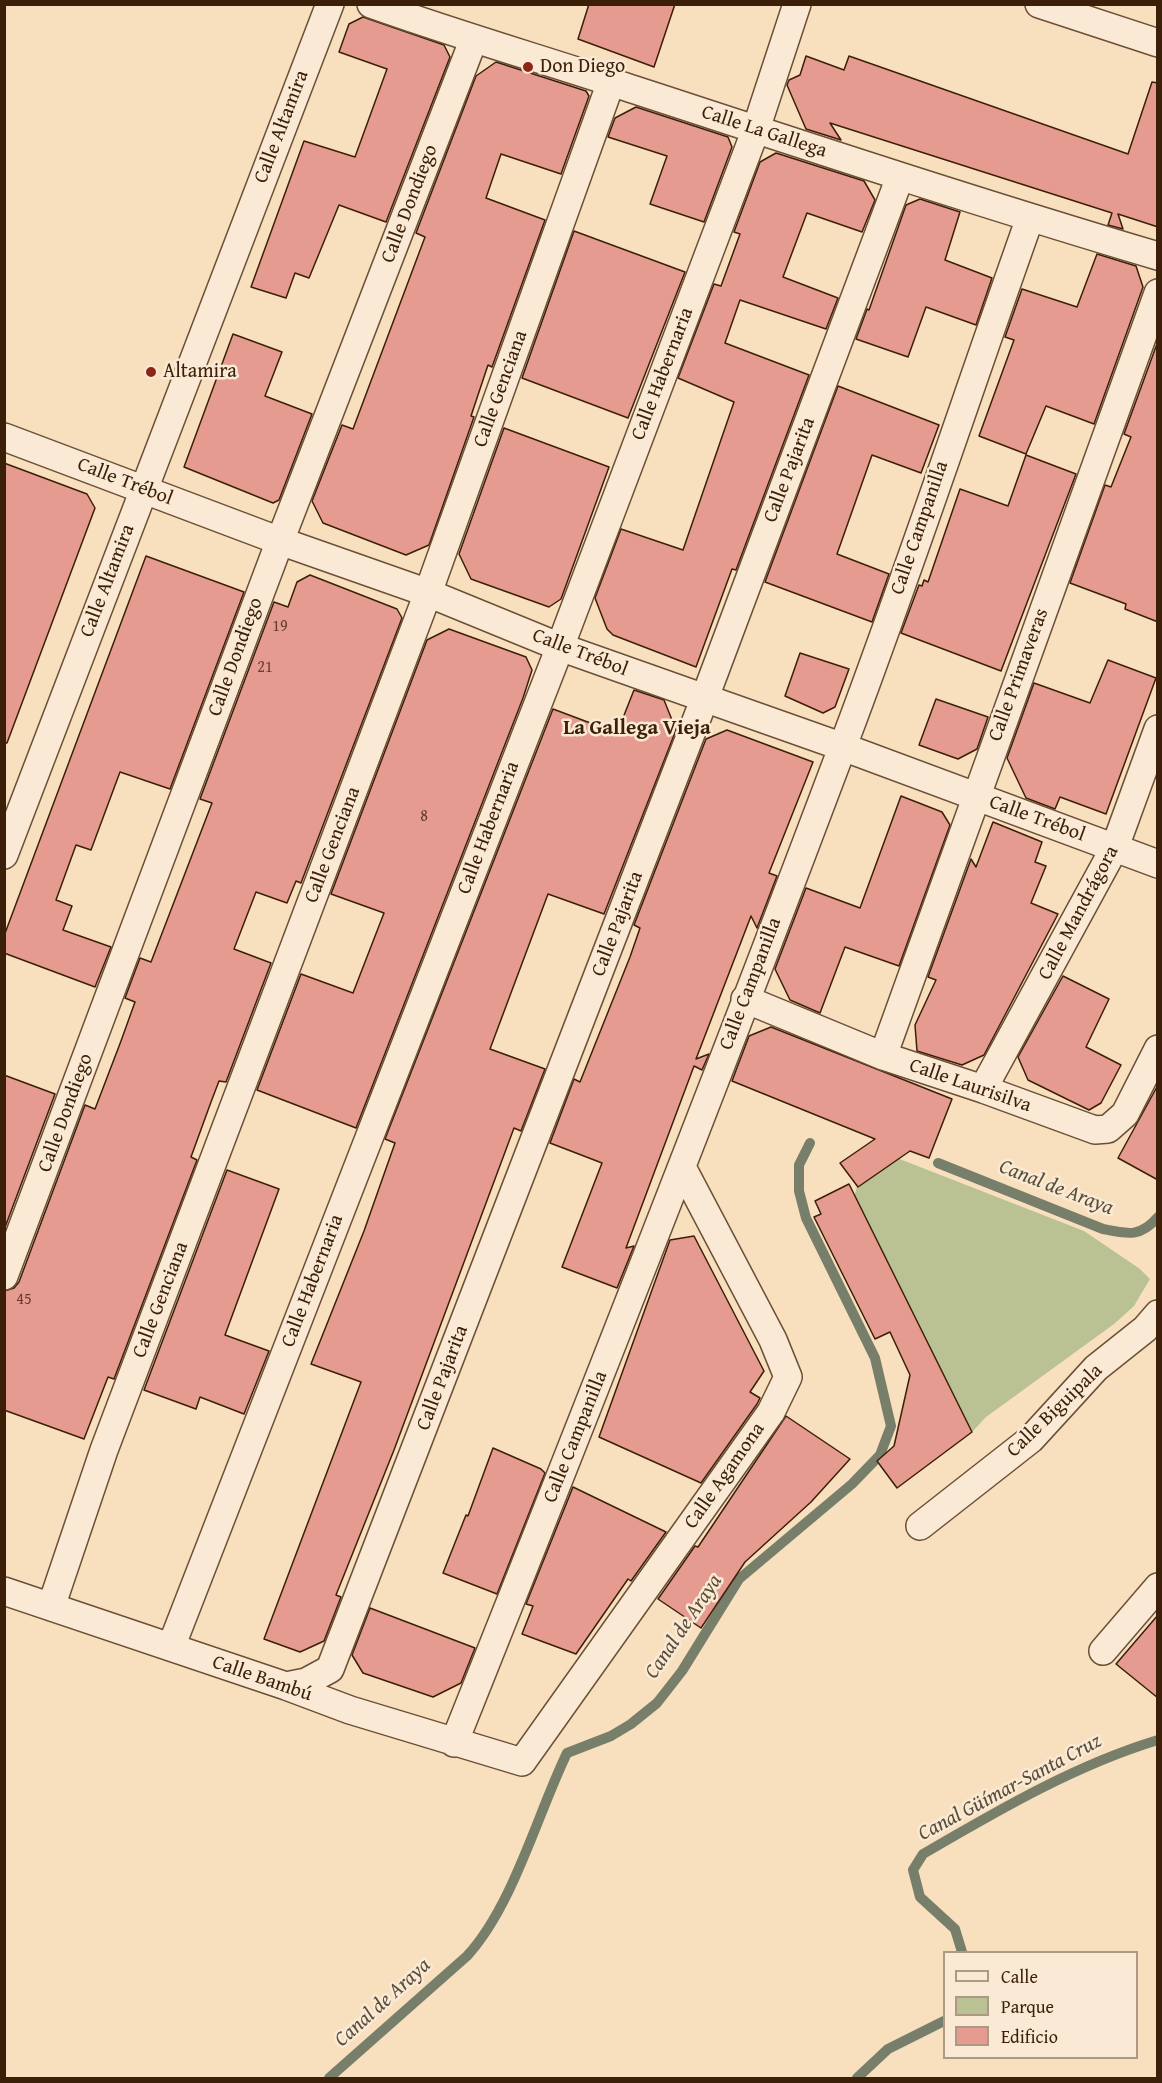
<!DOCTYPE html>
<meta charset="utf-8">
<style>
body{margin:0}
#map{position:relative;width:1162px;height:2083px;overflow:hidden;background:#f8dfbe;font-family:"Gentium Book Plus",serif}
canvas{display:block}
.frame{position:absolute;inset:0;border:6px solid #3c1f08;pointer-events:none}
.legend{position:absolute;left:943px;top:1951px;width:195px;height:108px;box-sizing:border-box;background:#faead5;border:2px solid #ae9983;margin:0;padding:8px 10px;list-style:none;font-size:18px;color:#3c1f08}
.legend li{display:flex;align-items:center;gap:12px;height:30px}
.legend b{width:30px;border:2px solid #ae9983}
</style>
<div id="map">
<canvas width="1162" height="2083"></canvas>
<div class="frame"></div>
<ul class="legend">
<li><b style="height:8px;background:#faead5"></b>Calle</li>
<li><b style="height:16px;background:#bac293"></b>Parque</li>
<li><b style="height:16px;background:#e59b90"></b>Edificio</li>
</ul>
</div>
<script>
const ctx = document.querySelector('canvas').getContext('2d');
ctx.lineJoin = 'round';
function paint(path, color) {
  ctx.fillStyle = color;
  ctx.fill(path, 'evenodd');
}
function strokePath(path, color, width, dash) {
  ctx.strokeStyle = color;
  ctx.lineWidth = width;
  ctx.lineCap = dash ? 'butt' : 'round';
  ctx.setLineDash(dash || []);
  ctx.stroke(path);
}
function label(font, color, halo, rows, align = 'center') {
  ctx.font = font + ' "Gentium Book Plus",serif';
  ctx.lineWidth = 5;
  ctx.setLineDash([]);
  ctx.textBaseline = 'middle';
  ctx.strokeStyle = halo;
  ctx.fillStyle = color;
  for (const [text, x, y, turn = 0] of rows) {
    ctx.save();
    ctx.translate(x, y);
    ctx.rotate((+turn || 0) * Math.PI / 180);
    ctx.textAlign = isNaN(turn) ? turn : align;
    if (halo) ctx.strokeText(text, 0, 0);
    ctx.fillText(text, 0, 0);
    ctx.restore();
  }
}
const green = new Path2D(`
 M 897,1158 L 1084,1231 L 1140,1269 L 1150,1279 L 1134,1306 L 1114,1324 L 986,1417 L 972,1432 L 854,1197 L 857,1187 Z`);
const stream = new Path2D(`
 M 938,1163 L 1103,1229 C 1127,1234 1140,1238 1158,1217
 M 962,1952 L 955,1929 L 920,1897 L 913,1870 L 923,1854 C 997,1811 1075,1765 1158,1740
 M 329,2078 L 467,1956 C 513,1906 537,1815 567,1753 L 611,1736 L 631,1724 L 657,1703 L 682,1671 L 739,1579 L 852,1484 L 880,1455 L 891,1426 L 875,1358 L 806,1218 L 799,1191 L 799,1165 L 810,1143
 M 857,2078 L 888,2049 L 944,2021`);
const building = new Path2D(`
 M 589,4 L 675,4 L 654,67 L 578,39 Z
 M 363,17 L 444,45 L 450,57 L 386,222 L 339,205 L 309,278 L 295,273 L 286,298 L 251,287 L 304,141 L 355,157 L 387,69 L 339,52 L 349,24 Z
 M 806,56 L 844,70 L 849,56 L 1128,154 L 1152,82 L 1158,83 L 1158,227 L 1118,214 L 1123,229 L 1108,225 L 1112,213 L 830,123 L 841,140 L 806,129 L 787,85 L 789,80 L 800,75 Z
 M 496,62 L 586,91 L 589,96 L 561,174 L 501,154 L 486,198 L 545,220 L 492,367 L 488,365 L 471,416 L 474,417 L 429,545 L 406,555 L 323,523 L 312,501 L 342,425 L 353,429 L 425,237 L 416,233 L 476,76 Z
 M 636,107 L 728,137 L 732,147 L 704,222 L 650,204 L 667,156 L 608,137 L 615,118 Z
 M 776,153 L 864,181 L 875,200 L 862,232 L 807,213 L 783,277 L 838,298 L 826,329 L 740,300 L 725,343 L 809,375 L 736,570 L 732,569 L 696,667 L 613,635 L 607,629 L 595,598 L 621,529 L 683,550 L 734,402 L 678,378 L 714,284 L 721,286 L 740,234 L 734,232 L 760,162 Z
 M 920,199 L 960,212 L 945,260 L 992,278 L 976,325 L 926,307 L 908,357 L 856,339 L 867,309 L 869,310 L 906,205 Z
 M 574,231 L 685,272 L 628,418 L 522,378 Z
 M 1097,254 L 1136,266 L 1143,287 L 1094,424 L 1046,406 L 1026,454 L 979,436 L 1014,340 L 1005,337 L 1022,289 L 1077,307 Z
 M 233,334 L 282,352 L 265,396 L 312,414 L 279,500 L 273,503 L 184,467 Z
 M 1158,341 L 1158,622 L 1125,609 L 1126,604 L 1070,583 L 1105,485 L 1111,487 L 1131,437 L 1124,434 Z
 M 838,386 L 939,425 L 921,473 L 872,455 L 837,554 L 889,574 L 872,622 L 765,582 Z
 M 504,428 L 609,467 L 561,599 L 549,607 L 471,579 L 459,554 Z
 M 1026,455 L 1076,474 L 1001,671 L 901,633 L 919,585 L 922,586 L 924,580 L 928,582 L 960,489 L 1008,506 Z
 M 4,463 L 87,494 L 95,508 L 7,743 L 4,743 Z
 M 146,556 L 244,592 L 170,789 L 120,772 L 91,850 L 76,845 L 56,900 L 72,906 L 63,930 L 111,947 L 95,987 L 4,953 L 4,936 Z
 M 310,575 L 397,609 L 402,618 L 301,883 L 296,881 L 287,903 L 256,892 L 234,949 L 271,963 L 226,1082 L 219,1081 L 211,1102 L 191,1157 L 197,1160 L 114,1379 L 108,1377 L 84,1439 L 4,1410 L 4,1291 L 14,1288 L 19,1282 L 85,1105 L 95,1109 L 121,1041 L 135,1002 L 125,998 L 140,958 L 151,962 L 212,803 L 200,799 L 274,602 L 288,607 L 297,582 Z
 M 449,629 L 526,657 L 532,670 L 523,698 L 356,1128 L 257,1090 L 301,974 L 353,993 L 384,913 L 331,894 L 427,640 Z
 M 800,653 L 849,669 L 835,707 L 823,713 L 785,696 Z
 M 1108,660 L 1156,678 L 1106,814 L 1060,797 L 1055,809 L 1026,798 L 1007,758 L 1034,683 L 1090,703 Z
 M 634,690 L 664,700 L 676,730 L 604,914 L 548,894 L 490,1049 L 545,1069 L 521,1131 L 514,1128 L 394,1450 L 336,1595 L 341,1597 L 324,1641 L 300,1652 L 264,1639 L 361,1382 L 311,1364 L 364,1231 L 395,1143 L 385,1139 L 553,709 L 617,733 Z
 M 936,699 L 988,717 L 977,749 L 958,759 L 919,745 Z
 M 727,730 L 813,762 L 769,873 L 777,876 L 757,928 L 751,916 L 696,1059 L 709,1054 L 702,1070 L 694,1066 L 626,1248 L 634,1246 L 617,1288 L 562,1267 L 602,1163 L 550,1143 L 574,1079 L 580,1082 L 630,957 L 640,928 L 634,925 L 706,739 Z
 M 901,796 L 942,812 L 950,825 L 899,966 L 845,947 L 820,1013 L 790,1000 L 775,969 L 806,888 L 860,908 Z
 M 993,822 L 1042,842 L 1035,862 L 1046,866 L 1031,903 L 1058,914 L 984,1055 L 962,1065 L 917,1051 L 915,1025 L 936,980 L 928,977 L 971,859 L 976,867 Z
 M 1063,976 L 1109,999 L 1086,1047 L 1121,1065 L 1101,1103 L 1089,1110 L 1028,1080 L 1018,1057 Z
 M 771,1027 L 952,1099 L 929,1158 L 910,1151 L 858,1187 L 840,1163 L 875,1139 L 732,1081 L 749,1036 Z
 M 4,1075 L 55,1094 L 4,1230 Z
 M 1158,1085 L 1158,1180 L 1118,1158 Z
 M 227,1170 L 279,1189 L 225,1335 L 269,1351 L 244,1414 L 200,1397 L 196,1409 L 144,1390 Z
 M 849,1184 L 972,1432 L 897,1488 L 877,1461 L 894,1446 L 910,1375 L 890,1332 L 875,1339 L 814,1217 L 821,1214 L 815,1201 Z
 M 694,1236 L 764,1371 L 750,1392 L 760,1398 L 757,1404 L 701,1483 L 599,1437 L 670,1240 Z
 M 786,1416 L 850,1459 L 811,1502 L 745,1562 L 701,1628 L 658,1599 L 695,1546 L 698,1547 Z
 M 493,1448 L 541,1469 L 545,1473 L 497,1594 L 443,1573 L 466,1515 L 468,1516 Z
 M 573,1487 L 666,1532 L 631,1581 L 628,1579 L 576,1654 L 522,1634 L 533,1606 L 526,1604 Z
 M 370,1608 L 475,1648 L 461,1683 L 433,1697 L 363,1673 L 352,1655 Z
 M 1158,1615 L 1158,1698 L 1116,1664 Z`);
const minor = new Path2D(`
 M 371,4 C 455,34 541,59 626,87 C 803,145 979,203 1158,256
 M 1039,4 L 1158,43
 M 4,437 L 280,541 L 428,593 L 560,647 L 843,747 L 1158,864
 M 4,855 L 330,4
 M 745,999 L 883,1056 L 983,1089 L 1095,1130 L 1108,1129 L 1125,1114 L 1158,1049
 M 883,1056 L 1158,293
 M 983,1089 L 1115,847 L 1158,729
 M 4,1276 L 275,554 L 473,41
 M 920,1526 L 1031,1439 L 1096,1368 L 1145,1329 L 1158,1314
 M 4,1591 L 286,1686 L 350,1710 L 522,1762 L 771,1412 L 788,1377 L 773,1340 L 683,1169
 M 51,1607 L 104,1450 L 428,593 L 611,82
 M 171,1647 L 560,647 L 756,129 L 797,4
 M 1103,1651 L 1158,1587
 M 286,1686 L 306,1682 L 330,1669 L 704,700 L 900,177
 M 454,1743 C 586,1413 716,1083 841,751 C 908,575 967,395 1030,218`);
const markers = [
 [528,67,6,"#8f2418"],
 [151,372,6,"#8f2418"]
];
const numberNames = [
 ["19",280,627],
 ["21",265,668],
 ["8",424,817],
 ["45",24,1300]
];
const poiNames = [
 ["Don Diego",540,67],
 ["Altamira",163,372]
];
const streetNames = [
 ["Calle Altamira",282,127,-69],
 ["Calle La Gallega",764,132,18],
 ["Calle Dondiego",410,204,-69],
 ["Calle Habernaria",663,374,-69],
 ["Calle Genciana",501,389,-70],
 ["Calle Pajarita",790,470,-69],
 ["Calle Trébol",125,482,21],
 ["Calle Campanilla",920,528,-71],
 ["Calle Altamira",108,581,-69],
 ["Calle Trébol",580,653,21],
 ["Calle Dondiego",236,657,-70],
 ["Calle Primaveras",1019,675,-70],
 ["Calle Trébol",1037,819,20],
 ["Calle Habernaria",489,828,-69],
 ["Calle Genciana",333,845,-69],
 ["Calle Mandrágora",1079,913,-62],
 ["Calle Pajarita",618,924,-69],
 ["Calle Campanilla",751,984,-69],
 ["Calle Laurisilva",970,1086,19],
 ["Calle Dondiego",66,1113,-70],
 ["Calle Habernaria",313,1281,-69],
 ["Calle Genciana",161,1300,-69],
 ["Calle Pajarita",443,1378,-69],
 ["Calle Biguipala",1055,1411,-44],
 ["Calle Campanilla",576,1437,-68],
 ["Calle Agamona",725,1476,-55],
 ["Calle Bambú",262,1679,19]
];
const neighbourhoodNames = [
 ["La Gallega Vieja",637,729]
];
const waterNames = [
 ["Canal de Araya",1056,1188,21],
 ["Canal de Araya",684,1627,-56],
 ["Canal Güímar-Santa Cruz",1010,1788,-28],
 ["Canal de Araya",383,2003,-42]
];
paint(green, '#bac293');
strokePath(stream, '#777e6a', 10);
paint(building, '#e59b90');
strokePath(building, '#3c1f08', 1.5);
strokePath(minor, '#6b4f36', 30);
strokePath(minor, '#faead5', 27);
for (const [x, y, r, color] of markers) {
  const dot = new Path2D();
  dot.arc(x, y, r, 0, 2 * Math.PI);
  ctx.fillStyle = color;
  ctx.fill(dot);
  strokePath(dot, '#faead5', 2);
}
label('16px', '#663e2a', null, numberNames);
label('20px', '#3c1f08', '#faead5', poiNames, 'left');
label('20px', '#3c1f08', '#faead5', streetNames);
label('bold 21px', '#3c1f08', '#faead5', neighbourhoodNames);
label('italic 21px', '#5a4e39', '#faead5', waterNames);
</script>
